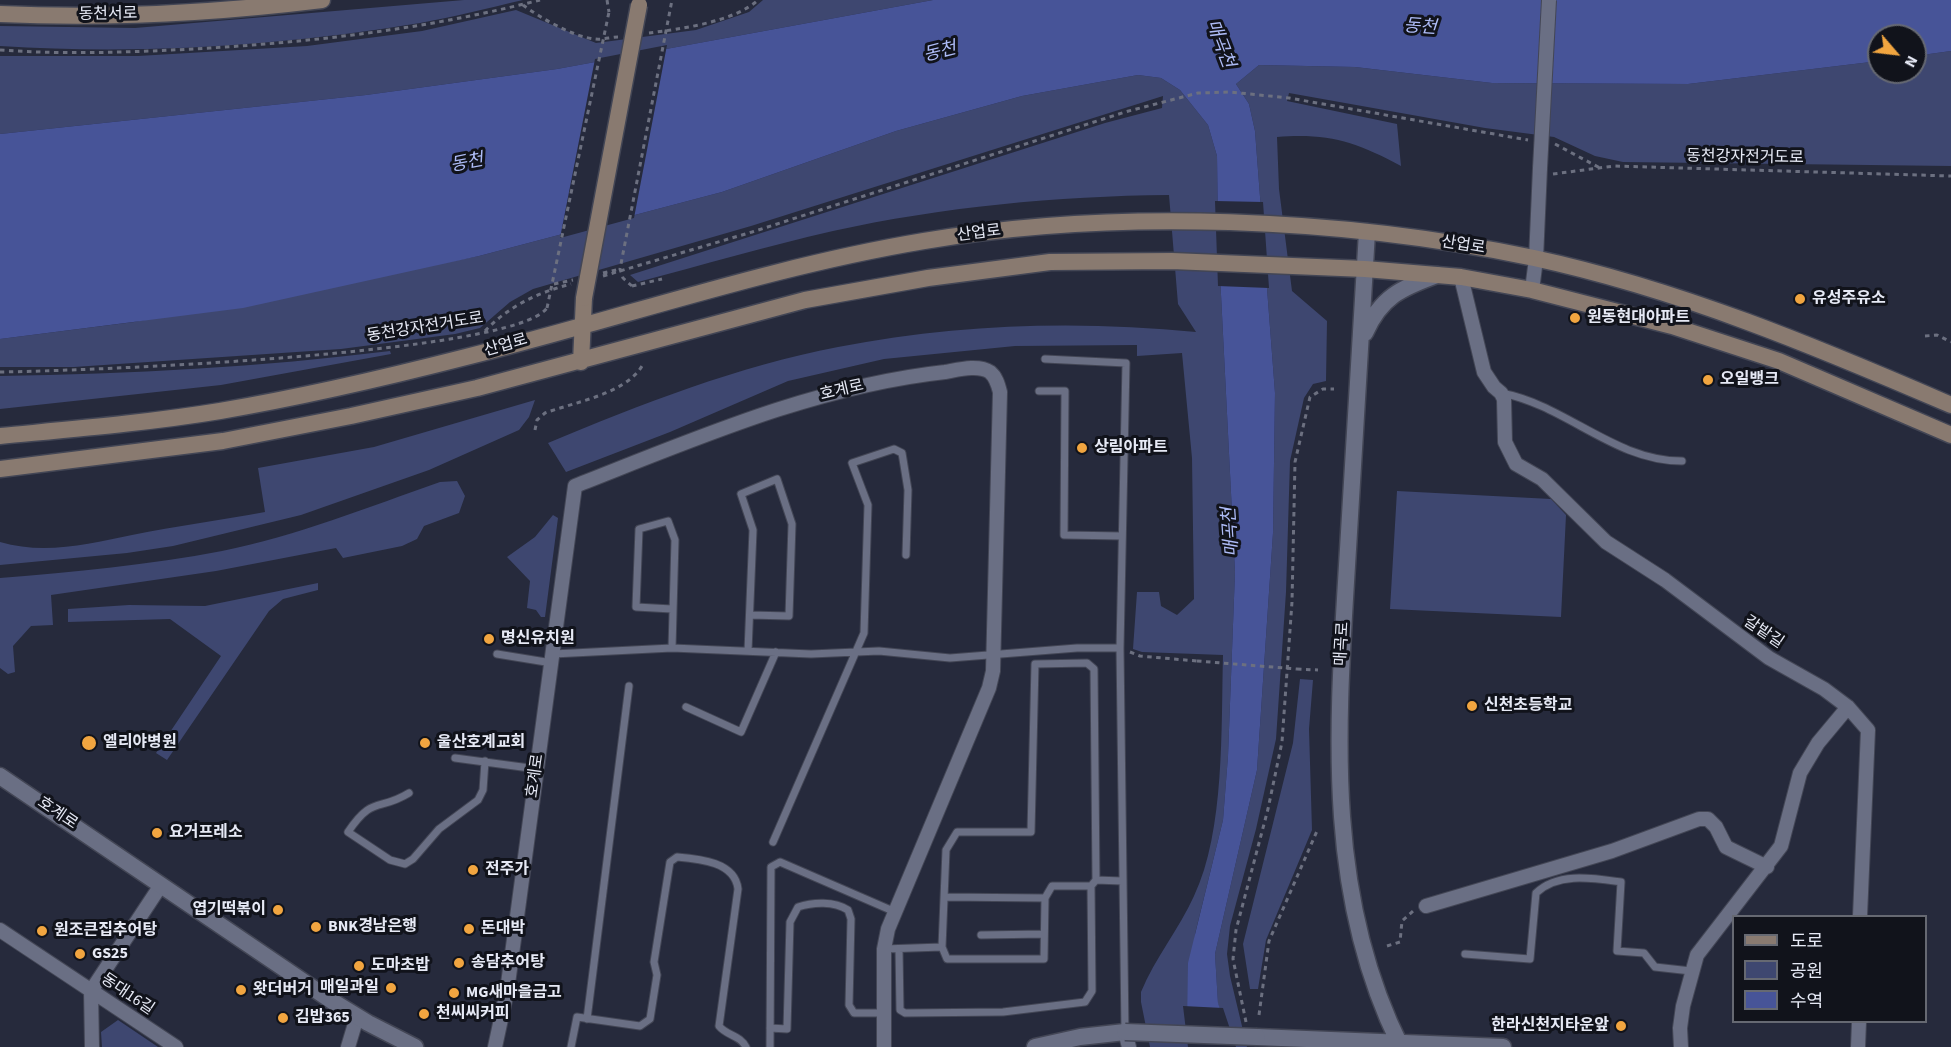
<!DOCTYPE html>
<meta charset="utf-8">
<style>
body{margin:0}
#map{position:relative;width:1951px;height:1047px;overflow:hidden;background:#262a3c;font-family:"Source Sans 3","Noto Sans KR",sans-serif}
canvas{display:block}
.legend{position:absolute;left:1732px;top:915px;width:195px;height:108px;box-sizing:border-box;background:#11131b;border:2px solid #666972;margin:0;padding:8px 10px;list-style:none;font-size:18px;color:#e6e9f5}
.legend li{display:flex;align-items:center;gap:12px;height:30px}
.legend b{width:30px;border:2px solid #666972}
.north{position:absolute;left:1867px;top:24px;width:60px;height:60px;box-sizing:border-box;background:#11131b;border:2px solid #666972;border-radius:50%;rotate:118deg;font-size:16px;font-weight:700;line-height:24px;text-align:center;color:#e6e9f5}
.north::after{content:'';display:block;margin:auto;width:21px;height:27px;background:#f1a540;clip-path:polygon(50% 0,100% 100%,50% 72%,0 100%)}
</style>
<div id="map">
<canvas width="1951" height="1047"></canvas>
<ul class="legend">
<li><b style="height:8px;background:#897a70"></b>도로</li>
<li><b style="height:16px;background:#3e4770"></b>공원</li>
<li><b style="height:16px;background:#475498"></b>수역</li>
</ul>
<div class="north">N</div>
</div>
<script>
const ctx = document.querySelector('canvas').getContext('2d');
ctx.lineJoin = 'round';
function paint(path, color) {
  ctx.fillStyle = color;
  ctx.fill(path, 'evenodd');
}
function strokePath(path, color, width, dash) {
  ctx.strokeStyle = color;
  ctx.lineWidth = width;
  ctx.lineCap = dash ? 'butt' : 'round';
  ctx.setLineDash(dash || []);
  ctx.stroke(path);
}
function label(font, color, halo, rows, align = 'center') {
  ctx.font = font + ' "Source Sans 3","Noto Sans KR",sans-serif';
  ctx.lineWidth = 6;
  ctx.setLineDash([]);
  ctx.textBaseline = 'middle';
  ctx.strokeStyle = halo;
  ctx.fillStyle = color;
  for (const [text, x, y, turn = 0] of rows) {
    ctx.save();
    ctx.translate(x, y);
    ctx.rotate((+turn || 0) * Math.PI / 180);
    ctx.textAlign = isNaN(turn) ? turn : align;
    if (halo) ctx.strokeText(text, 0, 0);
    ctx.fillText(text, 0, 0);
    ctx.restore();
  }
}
const green = new Path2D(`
 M 464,0 L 523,0 C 488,8 454,17 420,23 C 283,46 139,55 0,46 L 0,26 L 135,28 Z
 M 763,0 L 933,0 L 557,69 L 366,95 L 0,134 L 0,56 L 138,56 L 307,46 L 422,31 L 516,10 L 596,43 L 696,30 L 749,12 Z
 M 1951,51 L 1951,166 L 1623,162 L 1595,156 L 1554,137 L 1485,128 L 1289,93 L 1287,101 L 1397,124 L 1401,166 C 1356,142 1329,133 1277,137 L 1279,189 L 1292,291 L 1327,321 L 1326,381 L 1313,384 L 1304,398 L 1290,461 L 1286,592 L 1276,739 L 1256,829 L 1230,926 L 1227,954 L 1230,976 L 1247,1047 L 1233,1047 L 1218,1004 L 1215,954 L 1257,770 L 1273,533 L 1275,393 L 1255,131 L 1249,104 L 1236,84 L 1259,65 L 1355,67 L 1492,83 L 1688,84 L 1879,61 L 1879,72 L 1915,72 L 1915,56 Z
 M 1138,75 L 1161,78 L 1180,90 L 1208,125 L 1217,156 L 1218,235 L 1235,572 L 1228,756 L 1223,820 L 1195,934 L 1191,1047 L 1150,1047 L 1141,1002 L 1141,992 C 1155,958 1179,929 1194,896 C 1225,831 1221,727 1223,655 L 1142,652 L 1133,649 L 1137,592 L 1159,592 L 1161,606 L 1177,615 L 1194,599 L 1192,458 L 1182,353 L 1137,356 L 1137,345 L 1015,346 L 884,359 L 788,381 L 670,432 L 566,472 L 548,443 C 641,404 739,366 838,347 C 955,324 1077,320 1196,332 L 1178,304 L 1169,195 C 1057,196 942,207 833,231 C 767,246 703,265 638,282 L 630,275 L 1105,123 L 1162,108 L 1163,96 L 751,226 L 533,289 L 510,302 L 480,328 L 455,334 L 341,349 L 74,367 L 0,367 L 0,339 L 134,322 L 479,256 L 722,192 L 896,131 L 1022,96 Z
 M 390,351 L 391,354 L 221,385 L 0,409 L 0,376 C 130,374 261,367 390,351 Z
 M 535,400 L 529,417 L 519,430 L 429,470 L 301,515 L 173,546 L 127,553 L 0,565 L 0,542 C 44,555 89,544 132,535 C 176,526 221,520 265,512 L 258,468 L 374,447 Z
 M 457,481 L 465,496 L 459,513 L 424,526 L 417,539 L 402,546 L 343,558 L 336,548 L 216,571 L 51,595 L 53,625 L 31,626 L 13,646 L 15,672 L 8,674 L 0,668 L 0,578 C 74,572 149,565 222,551 C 296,536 369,507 440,482 Z
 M 1397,491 L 1551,499 L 1566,515 L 1561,617 L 1390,609 Z
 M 553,515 L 558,518 L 545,617 L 541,617 L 536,610 L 527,608 L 530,581 L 507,557 L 535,537 Z
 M 318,583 L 318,590 L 283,599 L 269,611 L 167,760 L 156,753 L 221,656 L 170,619 L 68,622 L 68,609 L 129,605 L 205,606 Z
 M 1300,679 L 1313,680 L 1309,729 L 1312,830 L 1266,940 L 1258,989 L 1250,989 L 1243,944 L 1293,743 Z
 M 118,1020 L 158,1047 L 102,1047 L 101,1032 Z`);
const water = new Path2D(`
 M 933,0 L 1951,0 L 1951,51 L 1915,56 L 1915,36 L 1879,36 L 1879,61 L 1688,84 L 1492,83 L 1355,67 L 1259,65 L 1236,84 L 1249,104 L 1255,131 L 1275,393 L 1273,533 L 1257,770 L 1215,954 L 1218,1003 L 1233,1047 L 1187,1028 L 1188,963 L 1223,820 L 1228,756 L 1235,572 L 1218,235 L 1217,156 L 1208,125 L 1180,90 L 1161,78 L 1138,75 L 1022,96 L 896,131 L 722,192 L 479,256 L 243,308 L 0,339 L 0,134 L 366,95 L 557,69 Z`);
const pier = new Path2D(`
 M 667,45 L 634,218 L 560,238 L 595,59 Z
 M 1215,201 L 1263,202 L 1269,288 L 1218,286 Z
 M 1183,1006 L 1223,1008 L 1236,1047 L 1188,1047 Z`);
const path = new Path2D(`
 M 607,0 L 609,12
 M 523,5 C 539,17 573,37 595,39 C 602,40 611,37 618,37
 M 649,33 C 680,29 734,22 758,0
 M 0,50 C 70,55 140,52 210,48 C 322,41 431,28 540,0
 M 1555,144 L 1600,168
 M 1553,174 L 1614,166 L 1951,176
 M 603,273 L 620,269
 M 603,276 L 752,232 L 1125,112 L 1198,93 L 1230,92 L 1289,98 L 1528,140
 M 554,284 L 573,280
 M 632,286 L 662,279
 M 485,331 C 509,306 537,293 571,284
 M 1925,336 L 1937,335 L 1951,342
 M 0,372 C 78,371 512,355 547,308
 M 535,430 L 537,420 L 545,413 C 575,402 625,394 642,366
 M 1130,652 L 1140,656 L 1197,661
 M 1297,669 L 1318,670
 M 1387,946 L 1400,942 L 1402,921 L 1413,911
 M 1259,1015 L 1269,941 L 1317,831
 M 1246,1022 L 1233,959 L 1236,930 L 1268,809 L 1282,742 L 1292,602 L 1295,462 L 1310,397 L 1323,389 L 1334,389`);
const service = new Path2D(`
 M 1045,359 L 1126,363 L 1120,648 L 1125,1032
 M 1039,391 L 1065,391 L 1064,535 L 1122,536
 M 1501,393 C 1566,405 1614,461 1682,461
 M 672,609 L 636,607 L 639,529 L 668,521 L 675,540 L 672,648
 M 748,651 L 753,530 L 741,494 L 777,479 L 792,524 L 789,616 L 750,615
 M 497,654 L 552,663
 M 553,654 L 672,648 L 811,654 L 879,651 L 950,658 L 1077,648 L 1120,648
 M 686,707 L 741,732 L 776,652
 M 455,758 L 537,769
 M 409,793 C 378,812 373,795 348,832 L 390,860 L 405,864 L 413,859 L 439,829 L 478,800 L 483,790 L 485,761
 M 773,842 L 864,633 L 868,505 L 852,463 L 894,449 L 902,453 L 908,490 L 906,555
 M 944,897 L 1045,898
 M 981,935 L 1044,934
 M 942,947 L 947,959 L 1044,959 L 1045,898 L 1052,886 L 1091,886
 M 884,949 L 942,947 L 946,850 L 957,832 L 1031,832 L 1035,664 L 1087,663 L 1094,669 L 1096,880 L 1122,881
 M 899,949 L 900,1010 L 905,1013 L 1003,1012 L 1085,1002 L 1092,991 L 1091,886 L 1096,880
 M 1465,954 L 1530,959 L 1536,893 C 1558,872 1592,878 1621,882 L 1617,951 L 1644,953 L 1655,967 L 1691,971
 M 587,1019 L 629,686
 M 770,1028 L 787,1029 L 790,922 L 798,907 C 813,902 834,901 848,910 L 851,919 L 849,1005 L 854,1013 L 884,1013
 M 571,1047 L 577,1017 L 640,1026 L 650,1019 L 657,975 L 654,962 L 670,862 L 677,857 C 700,859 735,862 738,889 L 719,1026 C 727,1036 740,1035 746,1047
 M 770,1047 L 771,867 L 780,862 L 893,911`);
const minor = new Path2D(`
 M 1461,277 L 1484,372 L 1494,387 L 1501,393 L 1504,399 L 1505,442 L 1516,464 L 1542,479 L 1606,542 L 1665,580 L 1769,658 L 1824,689 L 1848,707 L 1868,730 L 1860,916
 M 1532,290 L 1536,259 L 1540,168
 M 1426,906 L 1612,851 L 1699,819 L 1708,819 L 1716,827 L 1726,847 L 1767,867
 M 0,930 L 176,1047
 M 1125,1032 L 1129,1047
 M 92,1047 L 91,991 L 161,885
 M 348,1047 L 357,1017
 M 495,1047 L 507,991 L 575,486 C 695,439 816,386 945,372 C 957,370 978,364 990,372 C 996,377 998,384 1000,392 L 993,671 L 989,688 L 888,929 L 884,949 L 884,1047
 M 1681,1047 L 1680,1028 L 1683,1006 L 1697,955 L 1781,846 L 1800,773 L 1818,743 L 1848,707
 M 1858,1047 L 1859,1022`);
const tertiary = new Path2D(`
 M 1367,232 C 1360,337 1355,443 1348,549 C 1338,718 1322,890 1401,1047
 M 1365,333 C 1381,297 1401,288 1437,275
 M 0,776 L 332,1001 L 368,1023 L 415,1047
 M 1257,1037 L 1503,1047
 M 1035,1047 L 1080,1037 L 1125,1032`);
const secondary = new Path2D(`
 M 0,14 C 108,19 216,13 322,0
 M 581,362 L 584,298
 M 0,436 C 73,429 147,423 220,411 C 302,397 384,378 466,357 C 619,319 768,267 924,241 C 1116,208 1344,218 1534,258 C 1678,289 1817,347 1951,405
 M 0,469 L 223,441 L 351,416 L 477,388 L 805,300 L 928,278 L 1050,262 L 1172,261 L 1365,269 L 1461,277 L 1532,290 L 1672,326 L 1779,361 L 1951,435`);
const pathBridge = new Path2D(`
 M 632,286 L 623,278 L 620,269 L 672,0
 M 547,308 L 609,12
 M 1197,661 L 1297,669`);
const minorBridge = new Path2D(`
 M 1540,168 L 1549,0`);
const tertiaryBridge = new Path2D(`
 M 1125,1032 L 1257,1037`);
const secondaryBridge = new Path2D(`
 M 584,298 L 639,5`);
const markers = [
 [1800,299,6,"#f1a540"],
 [1575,318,6,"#f1a540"],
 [1708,380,6,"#f1a540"],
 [1082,448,6,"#f1a540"],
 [489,639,6,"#f1a540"],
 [1472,706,6,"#f1a540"],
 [89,743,8,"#f1a540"],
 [425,743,6,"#f1a540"],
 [157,833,6,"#f1a540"],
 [473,870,6,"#f1a540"],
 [278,910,6,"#f1a540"],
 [316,927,6,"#f1a540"],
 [469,929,6,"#f1a540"],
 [42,931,6,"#f1a540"],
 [80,954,6,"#f1a540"],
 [459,963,6,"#f1a540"],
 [359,966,6,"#f1a540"],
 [391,988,6,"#f1a540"],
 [241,990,6,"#f1a540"],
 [454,993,6,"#f1a540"],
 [424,1014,6,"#f1a540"],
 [283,1018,6,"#f1a540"],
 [1621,1026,6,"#f1a540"]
];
const streetNames = [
 ["동천서로",108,15,-1],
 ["동천강자전거도로",1745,158,1],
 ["산업로",979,234,-7],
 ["산업로",1463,246,9],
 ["동천강자전거도로",425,328,-9],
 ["산업로",506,346,-16],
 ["호계로",842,391,-13],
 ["갈밭길",1763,633,34],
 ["매곡로",1343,644,-87],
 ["호계로",536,776,-82],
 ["호계로",57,814,34],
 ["동대16길",127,995,34]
];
const poiNames = [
 ["유성주유소",1812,299],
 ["원동현대아파트",1587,318],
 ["오일뱅크",1720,380],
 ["상림아파트",1094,448],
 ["명신유치원",501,639],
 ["신천초등학교",1484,706],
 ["엘리야병원",103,743],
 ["울산호계교회",437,743],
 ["요거프레소",169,833],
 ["전주가",485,870],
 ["엽기떡볶이",266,910,"right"],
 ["BNK경남은행",328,927],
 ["돈대박",481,929],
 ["원조큰집추어탕",54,931],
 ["GS25",92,954],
 ["송담추어탕",471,963],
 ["도마초밥",371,966],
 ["매일과일",379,988,"right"],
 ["왓더버거",253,990],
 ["MG새마을금고",466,993],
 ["천씨씨커피",436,1014],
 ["김밥365",295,1018],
 ["한라신천지타운앞",1609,1026,"right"]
];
const waterNames = [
 ["동천",1420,28,4],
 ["매곡천",1219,44,69],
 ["동천",940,53,-14],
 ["동천",467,164,-11],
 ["매곡천",1232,532,-94]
];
paint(green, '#3e4770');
paint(water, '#475498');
paint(pier, '#262a3c');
strokePath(service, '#434655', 9);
strokePath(minor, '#434655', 16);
strokePath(tertiary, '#434655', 19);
strokePath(secondary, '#434655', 19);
strokePath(path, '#6c7080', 3, [4.5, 4.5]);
strokePath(service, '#6a6f84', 7);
strokePath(minor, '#6a6f84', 14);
strokePath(tertiary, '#6a6f84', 16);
strokePath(secondary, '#897a70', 16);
strokePath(minorBridge, '#434655', 16, []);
strokePath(tertiaryBridge, '#434655', 19, []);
strokePath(secondaryBridge, '#434655', 19, []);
strokePath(pathBridge, '#6c7080', 3, [4.5, 4.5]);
strokePath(minorBridge, '#6a6f84', 14);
strokePath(tertiaryBridge, '#6a6f84', 16);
strokePath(secondaryBridge, '#897a70', 16);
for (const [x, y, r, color] of markers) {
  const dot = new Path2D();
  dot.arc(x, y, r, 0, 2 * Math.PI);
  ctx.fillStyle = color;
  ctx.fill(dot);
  strokePath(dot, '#11131b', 2);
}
label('16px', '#e6e9f5', '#11131b', streetNames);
label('bold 16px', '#e6e9f5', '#11131b', poiNames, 'left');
label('italic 18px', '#aebcf7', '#11131b', waterNames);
</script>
